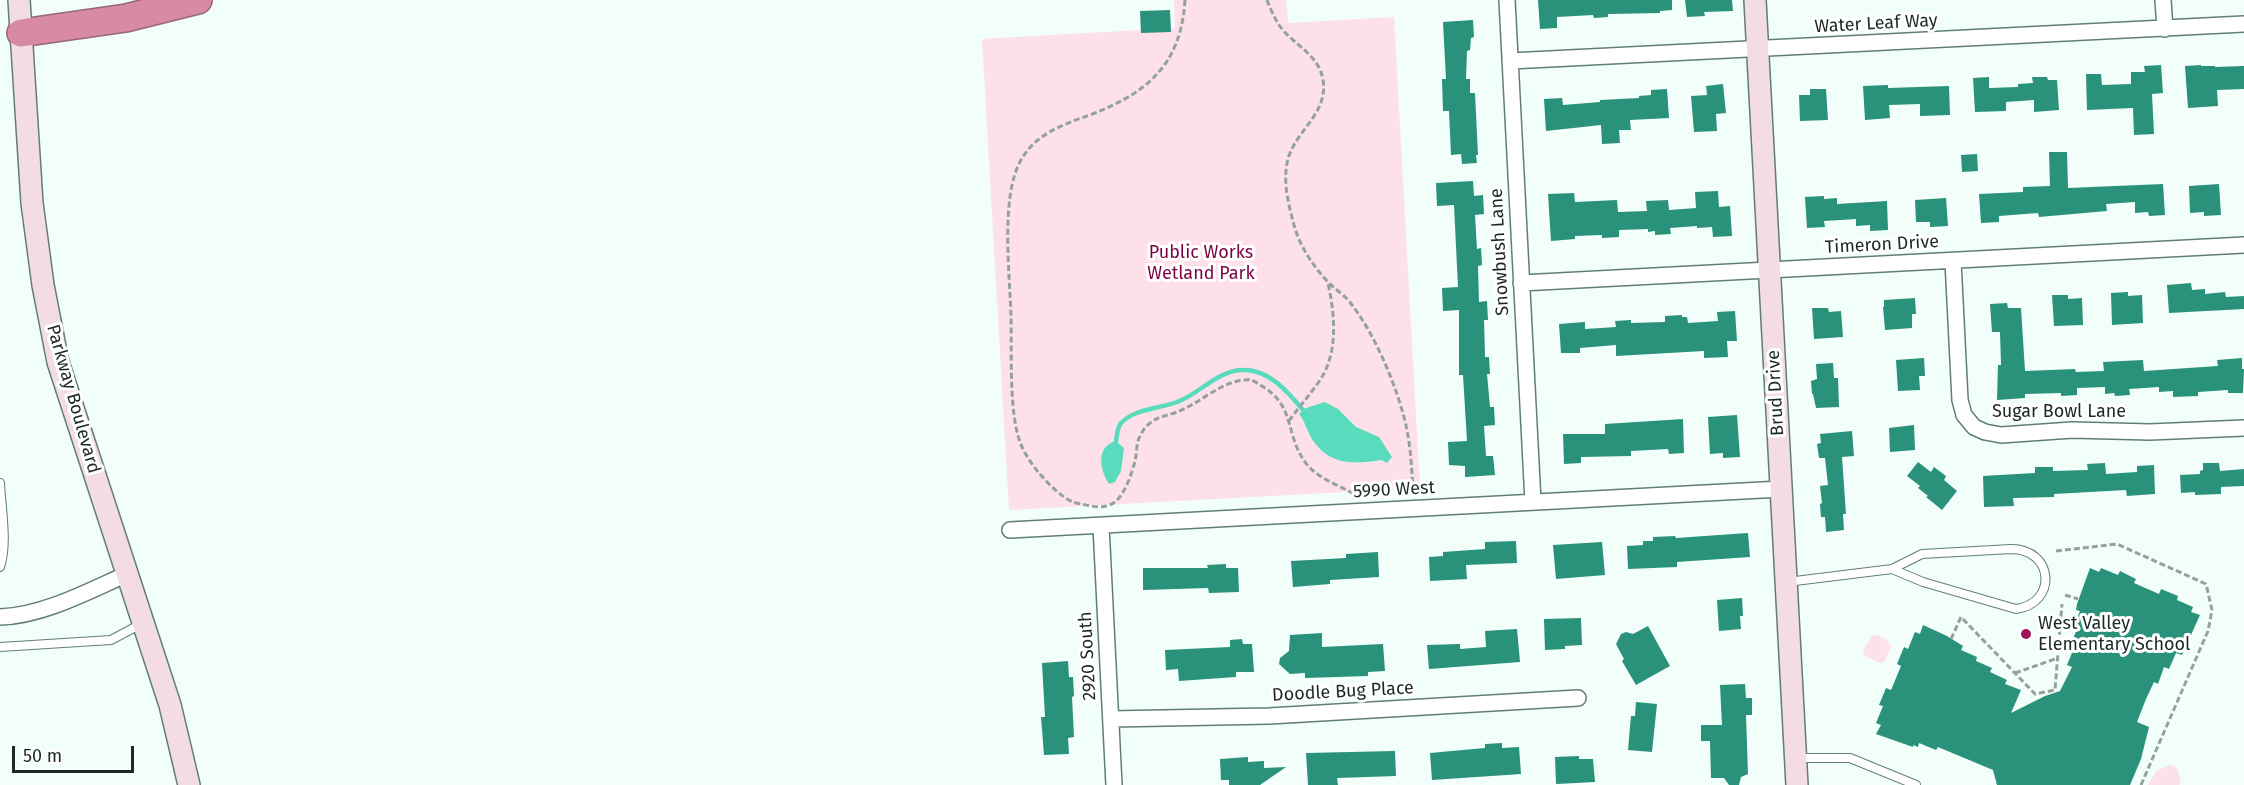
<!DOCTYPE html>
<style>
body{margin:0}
#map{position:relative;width:2244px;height:785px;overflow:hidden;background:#f1fefa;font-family:"Fira Sans",sans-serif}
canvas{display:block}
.scale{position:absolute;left:12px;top:746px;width:122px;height:27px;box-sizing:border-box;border:3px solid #1c2825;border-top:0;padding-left:8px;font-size:18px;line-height:21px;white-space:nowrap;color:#1c2825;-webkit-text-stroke:4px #fff;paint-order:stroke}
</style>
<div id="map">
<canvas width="2244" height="785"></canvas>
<div class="scale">50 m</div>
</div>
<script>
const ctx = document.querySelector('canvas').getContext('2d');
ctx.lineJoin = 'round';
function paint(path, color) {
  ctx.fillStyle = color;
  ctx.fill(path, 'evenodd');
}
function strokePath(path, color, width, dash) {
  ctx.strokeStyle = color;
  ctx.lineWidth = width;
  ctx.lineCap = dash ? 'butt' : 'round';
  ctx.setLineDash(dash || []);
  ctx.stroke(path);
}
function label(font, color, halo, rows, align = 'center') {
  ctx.font = font + ' "Fira Sans",sans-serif';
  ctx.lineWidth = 6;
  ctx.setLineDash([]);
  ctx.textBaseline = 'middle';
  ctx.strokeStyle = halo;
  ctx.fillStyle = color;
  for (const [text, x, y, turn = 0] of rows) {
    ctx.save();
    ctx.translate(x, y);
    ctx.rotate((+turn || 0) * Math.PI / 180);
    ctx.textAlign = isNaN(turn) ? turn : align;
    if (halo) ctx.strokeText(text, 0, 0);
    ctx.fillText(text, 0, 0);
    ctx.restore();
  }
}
const green = new Path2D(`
 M 1174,0 L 1286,0 L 1288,23 L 1394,17 L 1420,488 L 1009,510 L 982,39 L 1175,28 Z
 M 1877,635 L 1887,640 L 1891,646 L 1884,662 L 1879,663 L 1864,655 L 1863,650 L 1872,636 Z
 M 2170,765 L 2176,767 L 2181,780 L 2179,785 L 2148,785 L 2156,771 Z`);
const water = new Path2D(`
 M 1325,402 L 1338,409 L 1356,427 L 1379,437 L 1392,457 L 1387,463 L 1381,460 C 1353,464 1330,466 1312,439 C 1307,431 1305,421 1299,414 L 1306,408 Z
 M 1116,441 L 1124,448 L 1121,471 L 1115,482 L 1109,484 C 1100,470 1095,447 1116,441 Z`);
const stream = new Path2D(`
 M 1116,441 C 1117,435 1117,428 1121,423 C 1136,408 1159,409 1177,402 C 1200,394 1217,370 1243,370 C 1269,369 1288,392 1303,410`);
const building = new Path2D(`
 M 1538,0 L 1672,0 L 1672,10 L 1660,11 L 1660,13 L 1608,14 L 1608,17 L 1594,18 L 1593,15 L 1557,17 L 1557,28 L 1540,29 Z
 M 1685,0 L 1732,0 L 1733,11 L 1704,12 L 1705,16 L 1687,17 Z
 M 1170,10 L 1171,32 L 1141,33 L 1140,11 Z
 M 1473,20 L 1474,37 L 1471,38 L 1470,50 L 1467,51 L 1466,79 L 1470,79 L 1470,93 L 1475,93 L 1478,155 L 1476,155 L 1477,163 L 1462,164 L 1461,154 L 1451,155 L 1449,111 L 1443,111 L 1442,79 L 1446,79 L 1443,22 Z
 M 2161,65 L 2163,93 L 2152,94 L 2154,134 L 2134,135 L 2133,108 L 2087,110 L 2086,74 L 2101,74 L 2102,85 L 2131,84 L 2131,72 L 2145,72 L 2144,66 Z
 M 2201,65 L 2201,66 L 2215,66 L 2215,67 L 2244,66 L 2244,89 L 2217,90 L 2218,106 L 2188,108 L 2185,66 Z
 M 1989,77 L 1989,88 L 2018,87 L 2018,84 L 2033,83 L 2032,77 L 2047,77 L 2048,80 L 2057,80 L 2059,110 L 2034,112 L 2034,100 L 2006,102 L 2006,111 L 1975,112 L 1973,78 Z
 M 1723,84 L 1726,113 L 1716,114 L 1717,131 L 1694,132 L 1691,96 L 1707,95 L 1706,86 Z
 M 1888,85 L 1888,88 L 1949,86 L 1950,115 L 1920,116 L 1920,104 L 1889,105 L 1890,118 L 1865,120 L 1863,86 Z
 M 1667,89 L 1669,118 L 1630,120 L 1631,130 L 1619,130 L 1620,143 L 1602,144 L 1601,125 L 1546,131 L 1544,99 L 1562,98 L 1563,105 L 1600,102 L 1600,100 L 1639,98 L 1639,96 L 1651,95 L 1651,90 Z
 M 1810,89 L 1826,89 L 1828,120 L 1800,121 L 1799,95 L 1810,95 Z
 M 2049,152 L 2067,152 L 2068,188 L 2163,184 L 2165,215 L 2149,216 L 2148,212 L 2135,213 L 2135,202 L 2106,204 L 2107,211 L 2039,217 L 2038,213 L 1999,216 L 1999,222 L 1981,223 L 1979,194 L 2023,192 L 2023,187 L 2050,186 Z
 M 1977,154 L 1978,171 L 1962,172 L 1961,155 Z
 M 1473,181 L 1474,196 L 1483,195 L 1484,214 L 1475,215 L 1477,249 L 1481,248 L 1482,265 L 1478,266 L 1479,302 L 1487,301 L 1488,320 L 1484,320 L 1485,357 L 1489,357 L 1490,374 L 1487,374 L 1490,407 L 1494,407 L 1495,425 L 1484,426 L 1486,456 L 1493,456 L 1495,475 L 1465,477 L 1465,466 L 1449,465 L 1448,442 L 1467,441 L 1463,375 L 1459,375 L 1459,310 L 1443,311 L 1442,288 L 1458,287 L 1454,205 L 1437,206 L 1436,183 Z
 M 2219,184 L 2221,215 L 2204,216 L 2204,212 L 2190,213 L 2189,186 Z
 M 1718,191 L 1719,207 L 1730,206 L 1732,236 L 1713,237 L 1712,227 L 1697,228 L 1697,226 L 1670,228 L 1671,234 L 1655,235 L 1655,231 L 1648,232 L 1648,229 L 1619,230 L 1619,237 L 1602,238 L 1602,235 L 1575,236 L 1575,239 L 1551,241 L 1548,194 L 1574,193 L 1575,202 L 1617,200 L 1618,212 L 1647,211 L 1646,201 L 1668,200 L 1669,210 L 1696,208 L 1695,192 Z
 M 1824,196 L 1824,199 L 1837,198 L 1837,204 L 1887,201 L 1888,230 L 1870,231 L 1870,225 L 1856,226 L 1856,219 L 1824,221 L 1825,227 L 1807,228 L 1805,197 Z
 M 1946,198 L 1948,226 L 1930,227 L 1930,222 L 1916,222 L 1915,200 Z
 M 2191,283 L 2192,290 L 2205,289 L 2205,294 L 2225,292 L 2226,297 L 2244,296 L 2244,309 L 2169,313 L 2167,285 Z
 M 2128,292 L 2128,296 L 2142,295 L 2143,323 L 2112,325 L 2111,293 Z
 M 2052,295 L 2068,295 L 2068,299 L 2082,298 L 2083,325 L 2054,326 Z
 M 1915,298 L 1916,314 L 1912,314 L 1912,328 L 1885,330 L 1883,307 L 1884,307 L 1884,300 Z
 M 2007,303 L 2008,308 L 2021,308 L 2025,371 L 2075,369 L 2076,372 L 2104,371 L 2103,362 L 2143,360 L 2144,371 L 2218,366 L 2217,360 L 2242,358 L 2242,369 L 2244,369 L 2243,393 L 2228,393 L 2228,390 L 2198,392 L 2198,396 L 2173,397 L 2173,391 L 2159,392 L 2159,387 L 2129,389 L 2130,395 L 2115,396 L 2114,393 L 2105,394 L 2105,387 L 2077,388 L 2077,395 L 2061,396 L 2061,393 L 2025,394 L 2025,398 L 1997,400 L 1998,365 L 2001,365 L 2000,332 L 1992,332 L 1990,304 Z
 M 1812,308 L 1828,308 L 1829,312 L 1841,311 L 1843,337 L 1814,339 Z
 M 1735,311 L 1737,341 L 1727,341 L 1728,357 L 1704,358 L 1704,351 L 1616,356 L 1616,345 L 1580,348 L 1580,353 L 1561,353 L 1559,324 L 1585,322 L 1585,329 L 1616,327 L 1615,321 L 1631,320 L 1631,323 L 1665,322 L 1665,316 L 1682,315 L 1682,317 L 1687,317 L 1688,323 L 1718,321 L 1717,312 Z
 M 1924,358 L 1925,376 L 1919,376 L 1920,390 L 1898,391 L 1896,360 Z
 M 1833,363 L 1834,378 L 1838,378 L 1839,407 L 1816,408 L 1813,394 L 1812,394 L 1811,381 L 1817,379 L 1816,364 Z
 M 1737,415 L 1740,457 L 1723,458 L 1723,453 L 1710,454 L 1708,417 Z
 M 1683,419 L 1684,453 L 1669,454 L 1668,449 L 1631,451 L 1631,456 L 1581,457 L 1581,463 L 1564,464 L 1563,434 L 1605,434 L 1605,424 Z
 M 1914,425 L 1915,450 L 1890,452 L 1889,428 Z
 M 1852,431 L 1854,456 L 1842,457 L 1846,514 L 1843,514 L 1844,530 L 1826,532 L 1825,517 L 1821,517 L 1820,504 L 1822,503 L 1820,486 L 1828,485 L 1825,458 L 1819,458 L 1817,444 L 1821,443 L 1820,434 Z
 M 1918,462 L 1931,472 L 1934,467 L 1946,476 L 1944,480 L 1957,491 L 1942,510 L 1926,497 L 1928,496 L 1918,488 L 1920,486 L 1907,476 Z
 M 2105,463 L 2106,474 L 2137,472 L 2137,466 L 2154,465 L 2155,494 L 2127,496 L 2126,490 L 2054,494 L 2054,497 L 2013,498 L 2014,506 L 1984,507 L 1983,476 L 2035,473 L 2035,467 L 2053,467 L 2053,471 L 2088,470 L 2087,464 Z
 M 2203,463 L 2219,463 L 2220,471 L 2244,469 L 2244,486 L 2221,487 L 2221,494 L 2195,495 L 2195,492 L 2181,493 L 2180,475 L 2200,474 L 2200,471 L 2203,470 Z
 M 1748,533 L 1750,557 L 1677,562 L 1677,567 L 1628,569 L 1627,546 L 1643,545 L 1643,541 L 1653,541 L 1653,537 L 1675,536 L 1676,538 Z
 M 1516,541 L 1517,563 L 1466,565 L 1467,579 L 1430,581 L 1429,557 L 1443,556 L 1443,552 L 1485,549 L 1485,542 Z
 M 1602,542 L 1605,575 L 1556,579 L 1553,545 Z
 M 1378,552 L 1379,577 L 1330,580 L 1330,584 L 1293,587 L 1291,561 L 1346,558 L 1346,554 Z
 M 1226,564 L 1226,568 L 1238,568 L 1239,592 L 1209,593 L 1208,588 L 1143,590 L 1143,568 L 1208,568 L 1207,565 Z
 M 2090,568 L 2099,572 L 2101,568 L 2118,575 L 2120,571 L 2136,579 L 2134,583 L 2159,594 L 2161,589 L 2178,596 L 2177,600 L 2193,607 L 2191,612 L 2200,615 L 2182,655 L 2176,653 L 2169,669 L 2164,667 L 2158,684 L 2154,682 L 2146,699 L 2137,722 L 2149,727 L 2141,759 L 2130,785 L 1997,785 L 1993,770 L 1938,747 L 1936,750 L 1919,743 L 1918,747 L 1913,745 L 1913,747 L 1876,734 L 1881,725 L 1876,723 L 1883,706 L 1879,705 L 1886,688 L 1891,690 L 1901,666 L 1897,664 L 1904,647 L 1908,649 L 1915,632 L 1920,634 L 1923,625 L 1947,636 L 1963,646 L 1961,650 L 1977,657 L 1976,661 L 1992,668 L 1990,672 L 2007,680 L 2005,684 L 2021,690 L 2011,713 L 2045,696 L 2060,691 L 2072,667 L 2067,665 L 2074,648 L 2070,646 L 2077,629 L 2073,628 L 2080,611 L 2076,610 L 2077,604 Z
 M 1742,598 L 1743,616 L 1740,616 L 1741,629 L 1719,631 L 1717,600 Z
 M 1581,618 L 1582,645 L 1565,646 L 1565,649 L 1545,650 L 1544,619 Z
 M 1648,626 L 1670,666 L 1636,685 L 1622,661 L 1624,659 L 1616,644 L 1621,634 L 1626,632 L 1633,634 Z
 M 1517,629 L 1520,662 L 1429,669 L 1427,645 L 1460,644 L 1460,649 L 1486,647 L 1485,631 Z
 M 1322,633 L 1322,647 L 1383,644 L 1385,671 L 1368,672 L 1368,676 L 1305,678 L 1305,673 L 1290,674 L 1279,664 L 1280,658 L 1289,651 L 1290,635 Z
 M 1242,639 L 1243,644 L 1252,644 L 1254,672 L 1236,672 L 1236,677 L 1179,681 L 1178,669 L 1166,670 L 1165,650 L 1230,647 L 1230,640 Z
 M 1068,661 L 1069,677 L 1073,677 L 1074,696 L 1072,697 L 1074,737 L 1068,738 L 1069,754 L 1044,755 L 1041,717 L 1045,717 L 1042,663 Z
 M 1745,684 L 1746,698 L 1752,698 L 1752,715 L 1746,715 L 1748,774 L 1741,777 L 1739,785 L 1729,785 L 1724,778 L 1711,778 L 1710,741 L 1701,741 L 1701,725 L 1722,725 L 1720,685 Z
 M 1636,702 L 1657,704 L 1652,752 L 1628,750 L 1631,716 L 1635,716 Z
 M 1502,743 L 1502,748 L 1519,747 L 1521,774 L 1432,780 L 1430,753 L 1485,748 L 1485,744 Z
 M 1395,751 L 1396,776 L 1337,778 L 1338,785 L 1308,785 L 1306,753 Z
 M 1579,756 L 1579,759 L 1593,759 L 1595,782 L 1556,784 L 1555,757 Z
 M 1248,757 L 1248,762 L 1264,761 L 1264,768 L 1286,767 L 1260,785 L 1229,785 L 1229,780 L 1221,780 L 1220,759 Z`);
const path = new Path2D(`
 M 1185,0 C 1181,66 1146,94 1087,116 C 1061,125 1035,135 1021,160 C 1000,196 1010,275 1011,317 C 1012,351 1008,420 1023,449 C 1030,463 1040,475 1051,486 C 1060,494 1068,502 1081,504 C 1092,506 1104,510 1115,502 C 1125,494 1132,473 1135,461 C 1137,453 1136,443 1140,436 C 1142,432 1145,427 1149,424 C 1157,416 1167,416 1177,412 C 1196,405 1213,389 1231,383 C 1236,381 1247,379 1251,380 C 1252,380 1259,384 1260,385 C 1296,405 1284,432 1305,462 C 1316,478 1339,485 1356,495
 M 1267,0 C 1270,8 1274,17 1279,25 C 1293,45 1319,54 1323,80 C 1328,111 1301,127 1290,153 C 1281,175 1288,203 1294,225 C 1300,247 1313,266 1329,283 C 1336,290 1346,296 1352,305 C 1376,336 1399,391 1407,430 C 1411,451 1412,472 1413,493
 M 1289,421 C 1298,408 1309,396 1318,383 C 1339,354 1335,316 1328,283
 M 2056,551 L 2117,544 L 2206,584 L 2212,610 L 2208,631 L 2141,785
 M 2065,595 L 2078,599
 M 1951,639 L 1961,617 L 2035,694 L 2055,690 L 2062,604
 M 2015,673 L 2058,658`);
const lane = new Path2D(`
 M 0,483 C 1,507 8,544 0,567
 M 1787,582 L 1892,569 L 1922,554 L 2011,549 C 2054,549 2058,603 2016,609 L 1923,582 L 1892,569
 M 0,647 L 111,640 L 141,624
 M 1797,758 L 1850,758 L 1916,785`);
const street = new Path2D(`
 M 1507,0 L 1533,502
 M 2163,0 L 2165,29
 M 1510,61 L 2244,24
 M 1953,261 L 1960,400 L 1964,415 L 1974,427 L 1985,432 L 2001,435 L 2072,430 L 2150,432 L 2244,428
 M 1521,283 L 2244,245
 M 1101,526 L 1114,785
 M 1010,530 L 1781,489
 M 0,617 C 42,616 89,591 127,574
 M 1111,719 L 1269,716 L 1578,698`);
const secondary = new Path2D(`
 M 19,0 L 32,203 L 43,285 L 58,362 L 170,705 L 189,785
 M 1755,0 L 1797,785`);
const highway = new Path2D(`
 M 21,33 L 126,18 L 198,0`);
const markers = [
 [2026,634,6,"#a0115b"]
];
const streetNames = [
 ["Water Leaf Way",1876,24,-3],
 ["Timeron Drive",1882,245,-3],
 ["Snowbush Lane",1500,252,-93],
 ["Brud Drive",1776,393,-93],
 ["Parkway Boulevard",73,399,74],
 ["Sugar Bowl Lane",2059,412],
 ["5990 West",1394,490,-3],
 ["2920 South",1088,656,-93],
 ["Doodle Bug Place",1343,692,-3]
];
const parkNames = [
 ["Public Works",1201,253],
 ["Wetland Park",1201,274]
];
const poiNames = [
 ["West Valley",2038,624],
 ["Elementary School",2038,645]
];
paint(green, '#fde0e9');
paint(water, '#59dbbd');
strokePath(stream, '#59dbbd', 4.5);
paint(building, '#2a917b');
strokePath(lane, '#617e76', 10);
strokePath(street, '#617e76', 18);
strokePath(secondary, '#617e76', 24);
strokePath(highway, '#966778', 30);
strokePath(path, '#94a19d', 3, [6, 3]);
strokePath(lane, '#fff', 8);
strokePath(street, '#fff', 15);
strokePath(secondary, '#f3dce4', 21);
strokePath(highway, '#d889a5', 27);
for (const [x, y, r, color] of markers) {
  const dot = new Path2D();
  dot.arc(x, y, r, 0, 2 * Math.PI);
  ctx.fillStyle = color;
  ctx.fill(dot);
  strokePath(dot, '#fff', 2);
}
label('18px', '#1c2825', '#fff', streetNames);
label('18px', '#7a0243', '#fff', parkNames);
label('18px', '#1c2825', '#fff', poiNames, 'left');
</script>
